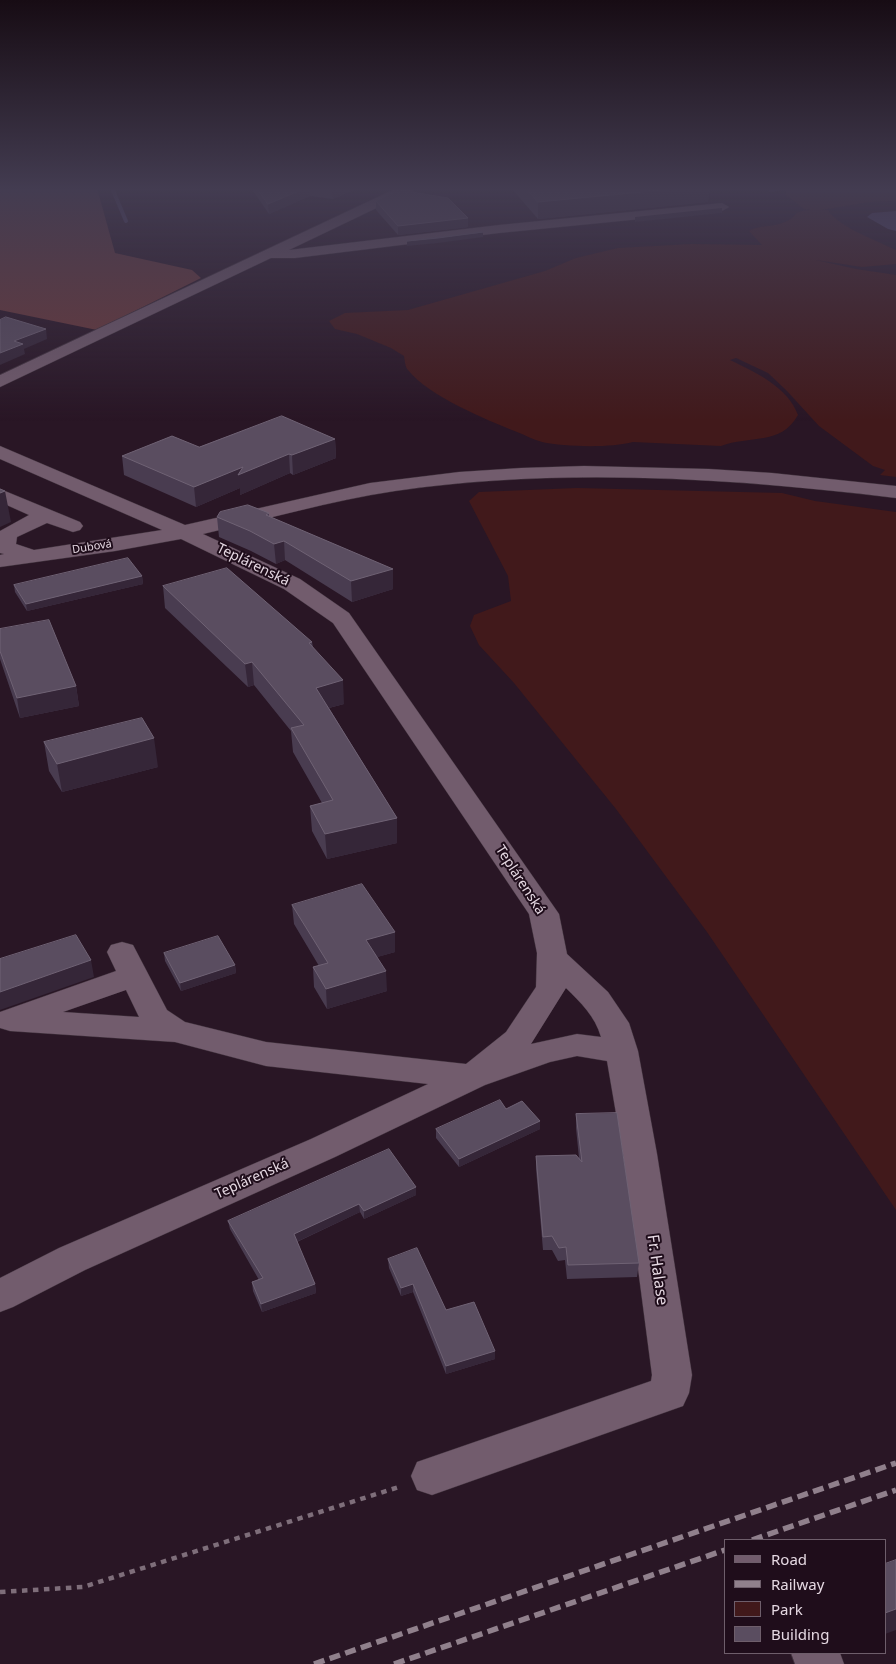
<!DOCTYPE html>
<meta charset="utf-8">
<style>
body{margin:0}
#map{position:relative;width:896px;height:1664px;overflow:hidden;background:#291625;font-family:"Noto Sans",sans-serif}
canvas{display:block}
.legend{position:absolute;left:724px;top:1539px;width:162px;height:115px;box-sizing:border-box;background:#1f0d1b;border:1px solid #6e5e6b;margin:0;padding:6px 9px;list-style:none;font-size:15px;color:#e5d8e2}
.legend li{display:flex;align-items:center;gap:10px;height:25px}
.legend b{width:25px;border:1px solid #6e5e6b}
</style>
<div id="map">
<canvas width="896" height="1664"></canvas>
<ul class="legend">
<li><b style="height:6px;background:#725c6d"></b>Road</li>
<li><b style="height:6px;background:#90808c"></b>Railway</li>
<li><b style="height:14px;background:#41191b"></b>Park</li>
<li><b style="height:14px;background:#5a4d60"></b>Building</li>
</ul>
</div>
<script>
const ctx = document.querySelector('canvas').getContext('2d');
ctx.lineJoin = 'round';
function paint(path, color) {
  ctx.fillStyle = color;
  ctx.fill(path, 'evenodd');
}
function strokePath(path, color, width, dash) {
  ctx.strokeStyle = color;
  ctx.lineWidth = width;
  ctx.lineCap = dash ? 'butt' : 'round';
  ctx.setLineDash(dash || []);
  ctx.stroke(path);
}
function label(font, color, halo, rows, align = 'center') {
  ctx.font = font + ' "Noto Sans",sans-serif';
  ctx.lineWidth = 4;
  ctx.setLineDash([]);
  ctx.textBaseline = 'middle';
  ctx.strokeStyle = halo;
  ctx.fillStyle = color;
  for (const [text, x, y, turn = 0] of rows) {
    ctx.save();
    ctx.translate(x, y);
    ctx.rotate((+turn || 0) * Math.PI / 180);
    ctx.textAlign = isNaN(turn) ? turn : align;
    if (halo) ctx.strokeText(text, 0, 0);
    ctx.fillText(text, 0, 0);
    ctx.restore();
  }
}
const green = new Path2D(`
 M 786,188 L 896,188 L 896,201 L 870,202 L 821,210 L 828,210 C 838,227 878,241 896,250 L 896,264 L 862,267 L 816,260 L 856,269 L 896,275 L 896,477 L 880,475 L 885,470 L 873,466 L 819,426 L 787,391 L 768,373 L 736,358 L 730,360 C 755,372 788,387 798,415 C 781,446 749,435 721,446 L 633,442 C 611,448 565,447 542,442 C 534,440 525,435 517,432 C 485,419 430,397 408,370 C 405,367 405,361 404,356 L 391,348 L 357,334 L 335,329 L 329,321 L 345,313 L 408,310 L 545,271 L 576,258 L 618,248 L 691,244 L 762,245 L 749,231 C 759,225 773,227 785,222 C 799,216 791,211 810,210 L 804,209 L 786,195 Z
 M 577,488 L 782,493 L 815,501 L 896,512 L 896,1210 L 707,932 L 616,809 L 514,683 L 479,645 L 470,626 L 474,615 L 511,601 L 508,576 L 469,501 L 479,492 Z`);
const forest = new Path2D(`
 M 0,188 L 97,188 L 115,253 L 192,270 L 201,278 L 97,330 L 0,310 Z`);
const water = new Path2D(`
 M 896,211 L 896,231 L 888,229 L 867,217 L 872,213 Z`);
const stream = new Path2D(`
 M 112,188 L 126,221
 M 771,190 L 781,188`);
const path = new Path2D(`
 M 0,1592 L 83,1587 L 402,1486`);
const minor = new Path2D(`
 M 397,188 L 413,188 L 412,191 L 289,250 L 499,225 L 722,203 L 729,207 L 722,211 L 499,233 L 295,258 L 271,258 L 0,387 L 0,375 Z
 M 0,446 L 185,525 L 370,483 L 459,472 L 521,468 L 584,466 L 709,469 L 772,473 L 896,486 L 896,498 C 730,478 561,467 395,491 C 330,501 267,519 203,534 L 300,579 L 349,613 L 559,914 L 567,954 L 608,992 L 629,1023 L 638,1051 L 657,1154 L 692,1375 L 689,1393 L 683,1406 L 432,1495 L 417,1490 L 411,1476 L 417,1462 L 651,1381 L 652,1375 L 623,1154 L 607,1061 L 577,1056 L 550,1062 L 485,1085 L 335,1157 L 85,1270 L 13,1307 L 0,1312 L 0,1278 L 59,1248 L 311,1139 L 428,1084 L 266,1066 L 175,1042 L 10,1031 L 0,1028 L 0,1012 L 116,971 L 107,952 L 111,945 L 122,942 L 133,945 L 167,1010 L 185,1022 L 266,1042 L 466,1064 L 506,1032 L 536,987 L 537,953 L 529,914 L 333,623 L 284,589 L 181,539 L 115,551 L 0,567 L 0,555 L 4,554 L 0,553 L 0,531 L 29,515 L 0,502 L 0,489 L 80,522 L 83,526 L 80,530 L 73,532 L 47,523 L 17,537 L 16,544 L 34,550 L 162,530 L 0,459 ZM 566,988 C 581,1003 595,1016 601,1037 L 577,1034 L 531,1044 ZM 126,990 L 139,1017 L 63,1012 Z
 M 791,1653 L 840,1653 L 844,1664 L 795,1664 Z`);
const rail = new Path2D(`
 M 752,1540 L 896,1490
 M 314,1664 L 896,1463
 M 394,1664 L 725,1550`);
const wall = new Path2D(`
 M 251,188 L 358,188 L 333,199 L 310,196 L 269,214 Z
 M 511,188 L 710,188 L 708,202 L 538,219 Z
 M 376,201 L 468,227 L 398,235 L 376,210 Z
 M 335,439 L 336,458 L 293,475 L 290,473 L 240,495 L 240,488 L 196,507 L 124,475 L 122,456 L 199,447 Z
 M 269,513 L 269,516 L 393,589 L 352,602 L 285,560 L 276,564 L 251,551 L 219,537 L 217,517 Z
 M 142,576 L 143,584 L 27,611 L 15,592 L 14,585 Z
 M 163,586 L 312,642 L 313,647 L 344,704 L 329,708 L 397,818 L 397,843 L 327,859 L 312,831 L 310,806 L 322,803 L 293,752 L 291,731 L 254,685 L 248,687 L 165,608 Z
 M 0,629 L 76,686 L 79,706 L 20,718 L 0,659 Z
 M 44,742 L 158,767 L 62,792 L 49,771 Z
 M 292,905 L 395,932 L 395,952 L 377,957 L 387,991 L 327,1009 L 314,987 L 313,967 L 319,966 L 294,924 Z
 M 164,953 L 235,965 L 236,973 L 181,991 L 165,961 Z
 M 506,1109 L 540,1121 L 540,1129 L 459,1167 L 436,1138 L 436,1129 Z
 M 576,1114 L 639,1263 L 637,1277 L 567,1279 L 565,1260 L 558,1261 L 552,1250 L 543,1250 L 536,1169 L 536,1156 L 579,1158 L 576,1128 Z
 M 416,1187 L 416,1195 L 364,1219 L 360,1212 L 297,1242 L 315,1284 L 316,1293 L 262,1312 L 253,1291 L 252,1282 L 259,1280 L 230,1229 L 228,1221 Z
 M 388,1259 L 446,1310 L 495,1351 L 495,1359 L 446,1374 L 413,1292 L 401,1296 L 389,1268 Z`);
const shadedWall = new Path2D(`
 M 306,188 L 309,188 L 310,196 L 269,214 L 268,204 Z
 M 336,188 L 358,188 L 333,199 L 332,190 Z
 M 683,188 L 710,188 L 708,202 L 538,219 L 538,202 Z
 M 722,208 L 722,213 L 635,222 L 635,217 Z
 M 468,218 L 468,227 L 398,235 L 398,226 Z
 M 483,232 L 483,237 L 438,243 L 407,246 L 407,241 Z
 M 46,329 L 47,339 L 24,349 L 25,354 L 0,365 L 0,353 L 14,341 Z
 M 335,439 L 336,458 L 293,475 L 292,455 Z
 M 289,454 L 290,473 L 240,495 L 240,488 L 196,507 L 194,487 L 243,467 Z
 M 5,491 L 11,522 L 0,527 L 0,493 Z
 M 284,541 L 285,560 L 276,564 L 274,544 Z
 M 393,569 L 393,589 L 352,602 L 351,581 Z
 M 142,576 L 143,584 L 27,611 L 26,604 Z
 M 252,662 L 254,685 L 248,687 L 245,664 Z
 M 343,680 L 344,704 L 317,711 L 316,688 Z
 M 76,686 L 79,706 L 20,718 L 17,698 Z
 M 154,738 L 158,767 L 62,792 L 57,764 Z
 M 397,818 L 397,843 L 327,859 L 325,834 Z
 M 395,932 L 395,952 L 367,960 L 366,940 Z
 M 91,960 L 94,977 L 0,1010 L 0,992 Z
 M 235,965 L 236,973 L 181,991 L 180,983 Z
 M 386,971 L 387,991 L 327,1009 L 326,989 Z
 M 540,1121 L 540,1129 L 459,1167 L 459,1159 Z
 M 416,1187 L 416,1195 L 364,1219 L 364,1211 Z
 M 359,1204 L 360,1212 L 294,1243 L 294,1234 Z
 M 315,1284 L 316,1293 L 262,1312 L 261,1304 Z
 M 413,1284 L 413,1292 L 401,1296 L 401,1288 Z
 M 495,1351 L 495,1359 L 446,1374 L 446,1366 Z
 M 896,1609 L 896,1630 L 885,1634 L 885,1613 Z`);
const building = new Path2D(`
 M 257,188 L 306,188 L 268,204 Z
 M 319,188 L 336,188 L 332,190 Z
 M 526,188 L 683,188 L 538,202 Z
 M 400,190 L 448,198 L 468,218 L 398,226 L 376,201 Z
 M 483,232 L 438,238 L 407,241 Z
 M 6,317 L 46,329 L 14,341 L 23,344 L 0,353 L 0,320 Z
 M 282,416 L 335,439 L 292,455 L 289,454 L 238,475 L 243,467 L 194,487 L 122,456 L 172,436 L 199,447 Z
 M 0,489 L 5,491 L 0,493 Z
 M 248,505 L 269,513 L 266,515 L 393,569 L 351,581 L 284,541 L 274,544 L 250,531 L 217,517 L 220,512 Z
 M 128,558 L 142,576 L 26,604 L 14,585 Z
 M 227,568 L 312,642 L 309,643 L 343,680 L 316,688 L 397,818 L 325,834 L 310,806 L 333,800 L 291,728 L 304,725 L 252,662 L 245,664 L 163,586 Z
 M 49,620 L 76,686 L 17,698 L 0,651 L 0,629 Z
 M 142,718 L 154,738 L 57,764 L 44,742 Z
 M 362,884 L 395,932 L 366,940 L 386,971 L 326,989 L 313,967 L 328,963 L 292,905 Z
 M 76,935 L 91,960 L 0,992 L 0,959 Z
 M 218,936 L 235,965 L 180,983 L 164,953 Z
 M 500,1100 L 506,1109 L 522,1101 L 540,1121 L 459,1159 L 436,1129 Z
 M 617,1113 L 639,1263 L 568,1265 L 566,1247 L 559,1248 L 552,1236 L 543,1237 L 536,1156 L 576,1155 L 582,1162 L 576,1114 Z
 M 389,1149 L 416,1187 L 364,1211 L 359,1204 L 294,1234 L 315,1284 L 261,1304 L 252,1282 L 263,1278 L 228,1221 Z
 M 417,1248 L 446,1310 L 474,1302 L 495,1351 L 446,1366 L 413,1284 L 401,1288 L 388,1259 Z
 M 896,1560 L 896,1609 L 885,1613 L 885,1564 Z`);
const farStreetnames = [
 ["Dubová",92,547,-9]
];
const streetNames = [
 ["Teplárenská",253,565,26],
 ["Teplárenská",520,880,57],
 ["Teplárenská",252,1179,-24]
];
const nearStreetnames = [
 ["Fr. Halase",657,1270,82]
];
paint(green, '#41191b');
paint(forest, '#6c393a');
paint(water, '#524a77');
strokePath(stream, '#524a77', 4);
strokePath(minor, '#40323d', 1);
strokePath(path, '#7e6e7a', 4.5, [5.5, 5.5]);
paint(minor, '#725c6d');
strokePath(rail, '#90808c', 5.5, [11, 5.5]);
paint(wall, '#493c50');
paint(shadedWall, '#352638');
paint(building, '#5a4d60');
strokePath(building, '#6f6274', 1);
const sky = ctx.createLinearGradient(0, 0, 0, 421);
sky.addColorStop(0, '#170c14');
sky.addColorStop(0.45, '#433c51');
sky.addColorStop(1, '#433c5100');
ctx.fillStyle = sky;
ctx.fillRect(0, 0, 896, 421);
label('11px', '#e5d8e2', '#1f0d1b', farStreetnames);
label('14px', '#e5d8e2', '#1f0d1b', streetNames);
label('16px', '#e5d8e2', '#1f0d1b', nearStreetnames);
</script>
